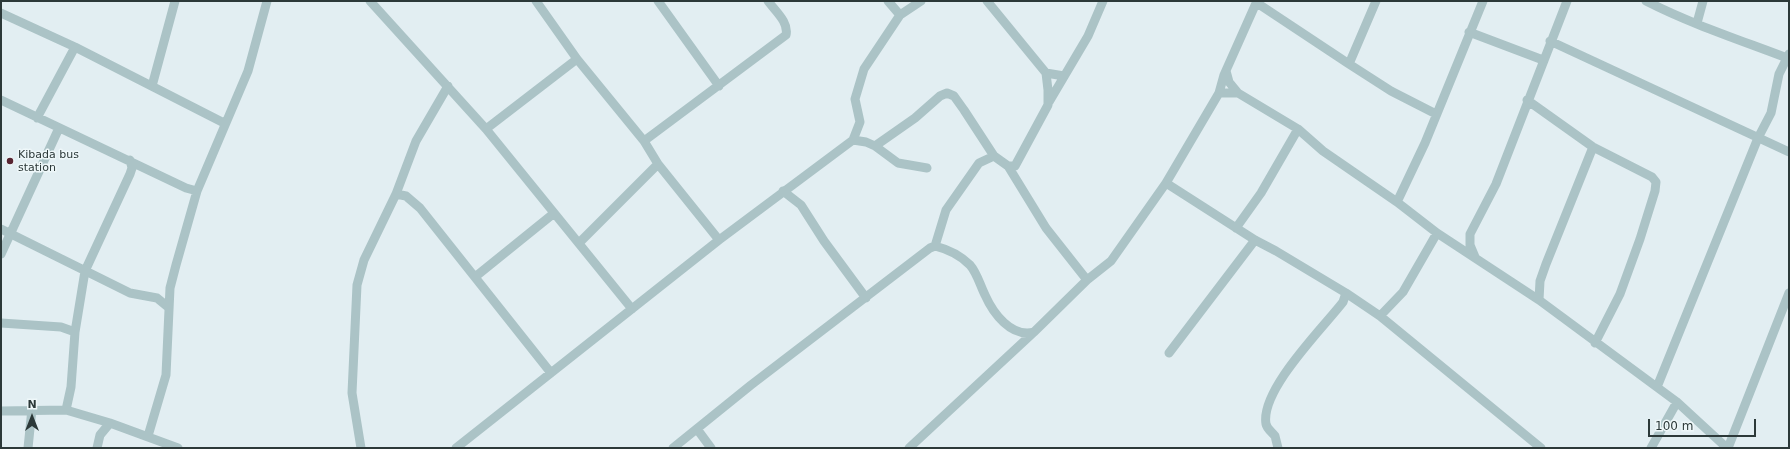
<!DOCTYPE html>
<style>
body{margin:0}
#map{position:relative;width:1790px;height:449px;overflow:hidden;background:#e2eef2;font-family:"DejaVu Sans",sans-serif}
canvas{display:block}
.frame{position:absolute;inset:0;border:2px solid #2c3939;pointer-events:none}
.north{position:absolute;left:12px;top:397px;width:40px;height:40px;-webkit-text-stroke:3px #eef7f9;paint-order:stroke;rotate:0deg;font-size:11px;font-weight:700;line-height:16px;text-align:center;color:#2c3939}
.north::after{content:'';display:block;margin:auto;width:14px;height:18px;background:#2c3939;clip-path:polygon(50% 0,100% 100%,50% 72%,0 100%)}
.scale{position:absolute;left:1648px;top:419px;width:108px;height:18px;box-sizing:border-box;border:2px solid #2c3939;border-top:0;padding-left:5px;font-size:12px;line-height:14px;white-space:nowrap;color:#2c3939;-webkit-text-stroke:3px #eef7f9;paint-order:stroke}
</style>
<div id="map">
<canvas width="1790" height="449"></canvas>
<div class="frame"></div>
<div class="north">N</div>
<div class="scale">100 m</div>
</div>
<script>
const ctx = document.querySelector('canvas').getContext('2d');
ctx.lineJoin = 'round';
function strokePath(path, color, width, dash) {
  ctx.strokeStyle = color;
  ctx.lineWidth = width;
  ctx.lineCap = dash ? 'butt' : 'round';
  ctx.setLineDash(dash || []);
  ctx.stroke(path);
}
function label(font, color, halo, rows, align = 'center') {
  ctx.font = font + ' "DejaVu Sans",sans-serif';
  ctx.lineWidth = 3;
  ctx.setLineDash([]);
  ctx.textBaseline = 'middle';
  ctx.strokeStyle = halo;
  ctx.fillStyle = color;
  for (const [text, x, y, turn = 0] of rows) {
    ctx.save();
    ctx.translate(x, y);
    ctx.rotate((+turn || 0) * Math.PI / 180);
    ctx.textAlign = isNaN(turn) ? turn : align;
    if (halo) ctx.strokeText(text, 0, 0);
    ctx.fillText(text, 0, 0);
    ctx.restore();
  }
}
const minor = new Path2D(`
 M 370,1 L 486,129 L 632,309
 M 536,1 L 577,59 L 644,141 L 658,164 L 719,240
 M 658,1 L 719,86
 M 888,1 L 900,15
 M 1376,1 L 1349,64 L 1391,91 L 1436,114
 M 1646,1 C 1691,24 1740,40 1787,58
 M 1257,3 L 1349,64
 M 1,13 L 75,47 L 224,123
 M 1697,23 L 1703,1
 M 1469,32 L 1543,60
 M 1550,41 L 1789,152
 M 1226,71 L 1229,82 L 1238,93
 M 1046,73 L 1064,76
 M 152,86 L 175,1
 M 1219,93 L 1224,75 L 1257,1
 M 1,100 L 186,188 L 197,191
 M 1527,100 L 1593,147 L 1652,177 L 1656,182 L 1655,191 L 1640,239 L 1620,294 L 1595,343
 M 1049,102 L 1088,36 L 1103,1
 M 37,118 L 75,47
 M 486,129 L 577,59
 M 853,140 L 866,142 L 875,146 L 898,163 L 927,168
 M 644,141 L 786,35 C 789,22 775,11 768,1
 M 875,146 L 915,118 L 940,96 L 947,93 L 954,96 L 964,110 L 994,156 L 1008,166 L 1015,166 L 1048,105 L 1048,90 L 1046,73 L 987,1
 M 1008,166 L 1046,228 L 1087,280
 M 1166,183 L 1255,240 L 1276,251 L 1346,293 L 1380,316 L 1541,448
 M 783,191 L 801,205 L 824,241 L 866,298
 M 396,194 L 406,196 L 420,208 L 551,373
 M 1397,202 L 1425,143 L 1483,1
 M 1236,228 L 1261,193 L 1298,129
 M 1,229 L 130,293 L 157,298 L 168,307
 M 579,243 L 658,164
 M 935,246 L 946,210 L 979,163 L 994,156
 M 1,254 L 59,128
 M 1475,257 L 1470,245 L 1470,234 L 1496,184 L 1567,1
 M 475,277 L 553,214
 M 1539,300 L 1540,281 L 1546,264 L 1593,147
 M 1380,316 L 1403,292 L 1437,233
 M 1,323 L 61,327 L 75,332
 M 1169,353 L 1255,240
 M 1657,387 L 1758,138 L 1771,113 L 1779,74 L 1789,54
 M 66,410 L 71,387 L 75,332 L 85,271 L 130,174 L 132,168 L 130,160
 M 1,411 L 66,410 L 110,423 L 178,448
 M 697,429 L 711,448
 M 148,436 L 166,375 L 170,288 L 176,265 L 197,191 L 248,71 L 267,1
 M 28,448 L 32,409
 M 97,448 L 100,435 L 110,423
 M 361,448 L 352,393 L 357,285 L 364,260 L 396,194 L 416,141 L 448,86
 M 456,448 L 719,240 L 853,140 L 860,122 L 855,99 L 864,69 L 900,15 L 921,1
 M 673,448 L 751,385 L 930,248 L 935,246 C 947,249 961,256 970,265 C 977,273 980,285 985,295 C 993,313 1011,338 1034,332 L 1087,280 L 1111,261 L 1166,183 L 1219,93 L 1238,93 L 1298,129 L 1323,151 L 1397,202 L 1437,233 L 1539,300 L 1677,402 L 1727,448
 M 909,448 L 1034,332
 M 1278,448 C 1277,444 1276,440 1275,436 C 1272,432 1267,429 1266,424 C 1260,390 1323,328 1343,302 L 1346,293
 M 1651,448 L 1677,402
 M 1728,448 L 1789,293`);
const markers = [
 [10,161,4,"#572431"]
];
const poiNames = [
 ["Kibada bus",18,155],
 ["station",18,168]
];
strokePath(minor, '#abc3c6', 9);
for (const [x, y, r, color] of markers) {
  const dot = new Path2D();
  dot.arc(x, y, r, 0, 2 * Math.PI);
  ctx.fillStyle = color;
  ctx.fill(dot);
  strokePath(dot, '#eef7f9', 1.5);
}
label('11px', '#2c3939', '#eef7f9', poiNames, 'left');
</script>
